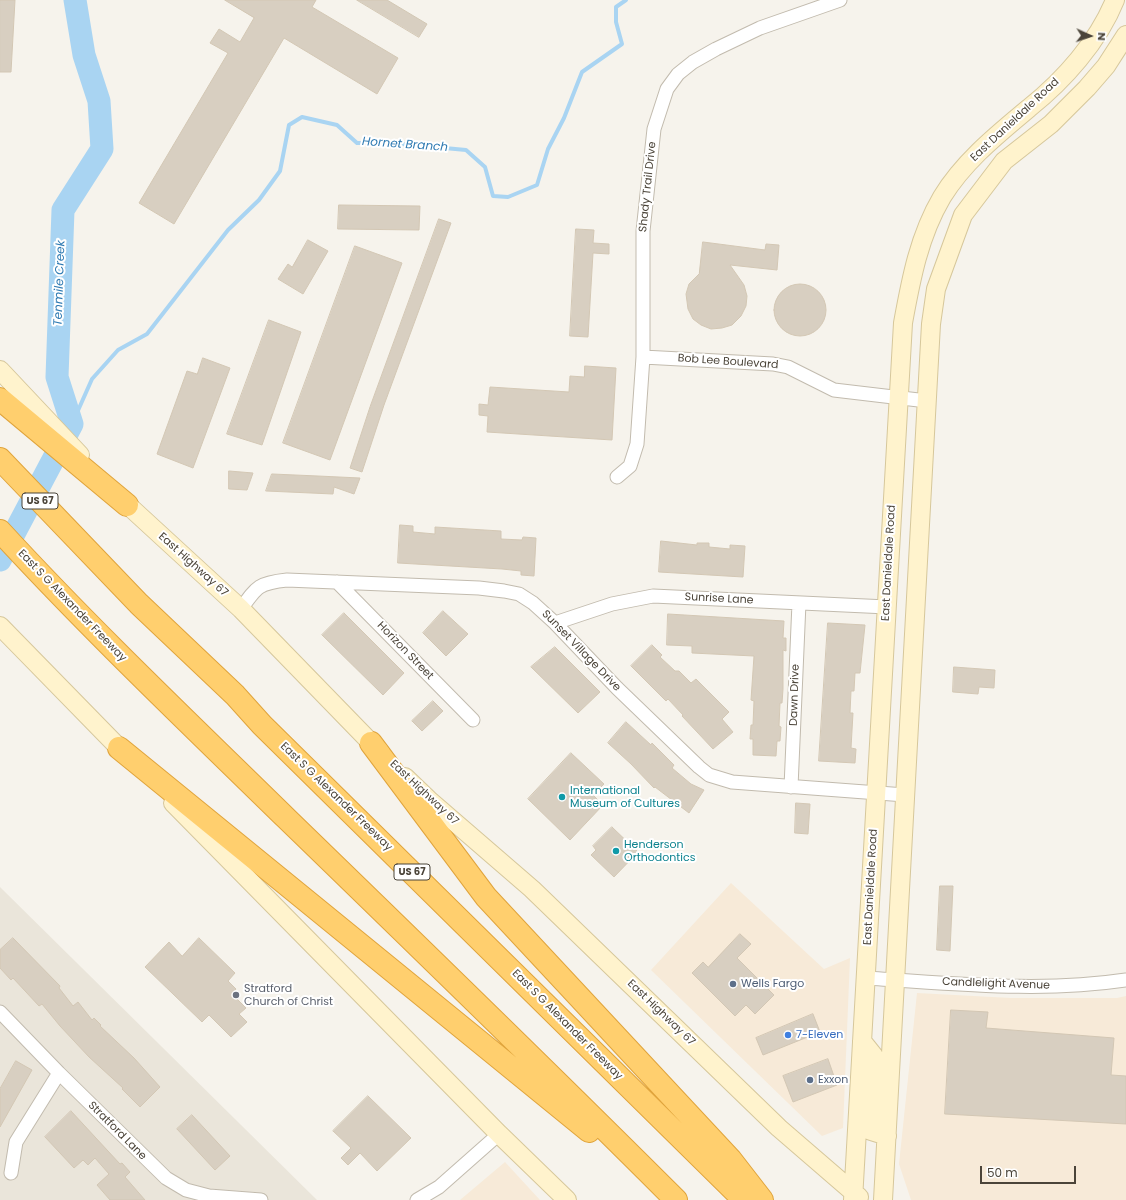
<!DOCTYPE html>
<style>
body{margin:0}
#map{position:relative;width:1126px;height:1200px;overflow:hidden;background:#f6f3ec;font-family:Poppins,sans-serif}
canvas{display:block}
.north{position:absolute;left:1070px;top:16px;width:40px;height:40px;-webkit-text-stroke:3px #fff;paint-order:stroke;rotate:93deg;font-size:11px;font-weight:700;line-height:16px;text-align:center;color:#4b4439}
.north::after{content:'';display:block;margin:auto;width:14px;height:18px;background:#4b4439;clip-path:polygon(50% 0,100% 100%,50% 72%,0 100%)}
.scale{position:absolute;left:980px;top:1166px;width:96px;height:18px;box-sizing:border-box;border:2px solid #4b4439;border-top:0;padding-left:5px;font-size:12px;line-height:14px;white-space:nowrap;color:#4b4439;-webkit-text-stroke:3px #fff;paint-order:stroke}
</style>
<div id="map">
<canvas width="1126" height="1200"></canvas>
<div class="north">N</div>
<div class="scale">50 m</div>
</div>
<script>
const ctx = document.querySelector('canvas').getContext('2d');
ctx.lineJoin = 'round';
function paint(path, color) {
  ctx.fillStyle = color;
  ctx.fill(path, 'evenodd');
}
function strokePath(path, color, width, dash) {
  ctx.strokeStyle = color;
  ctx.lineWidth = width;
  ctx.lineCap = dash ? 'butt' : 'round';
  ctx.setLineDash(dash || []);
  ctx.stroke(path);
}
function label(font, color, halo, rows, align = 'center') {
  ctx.font = font + ' Poppins,sans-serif';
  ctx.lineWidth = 4;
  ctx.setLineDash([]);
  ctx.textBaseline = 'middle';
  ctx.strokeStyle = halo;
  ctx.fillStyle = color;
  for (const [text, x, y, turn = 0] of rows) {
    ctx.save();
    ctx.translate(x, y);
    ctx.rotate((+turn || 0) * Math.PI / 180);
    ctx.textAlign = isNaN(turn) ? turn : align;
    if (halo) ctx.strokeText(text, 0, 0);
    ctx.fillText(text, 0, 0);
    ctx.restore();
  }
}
const residential = new Path2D(`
 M 0,887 L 317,1200 L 0,1200 Z`);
const commercial = new Path2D(`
 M 731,883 L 824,969 L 850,958 L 843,1128 L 822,1136 L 651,970 Z
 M 917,993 L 1011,998 L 1117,998 L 1126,996 L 1126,1200 L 911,1200 L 899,1164 Z
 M 505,1162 L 540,1200 L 460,1200 Z`);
const stream = new Path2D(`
 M 72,424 L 92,379 L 118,350 L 147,334 L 228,230 L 259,200 L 280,171 L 289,125 L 302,117 L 337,125 L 357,143 L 391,143 L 466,150 L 485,167 L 493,196 L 508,197 L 537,185 L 548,149 L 564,118 L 582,72 L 622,44 L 616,22 L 616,7 L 626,0`);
const river = new Path2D(`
 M 0,560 L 72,424 L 57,377 L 63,210 L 102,149 L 99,101 L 84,55 L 75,0`);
const building = new Path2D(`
 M 0,0 L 15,0 L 11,72 L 0,72 Z
 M 225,0 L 316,0 L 312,7 L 398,58 L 377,94 L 284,38 L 174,224 L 139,203 L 228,53 L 210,43 L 219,29 L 240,42 L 254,18 Z
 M 357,0 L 387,0 L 427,24 L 419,37 Z
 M 339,205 L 420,206 L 419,230 L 338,229 Z
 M 439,219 L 451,223 L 384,405 L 362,472 L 350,468 L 370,407 Z
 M 576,229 L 594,230 L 593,243 L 609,244 L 609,254 L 593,253 L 588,337 L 570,336 Z
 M 308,240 L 328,251 L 303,294 L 278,279 L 288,264 L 292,267 Z
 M 703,242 L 765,250 L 766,244 L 779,245 L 777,270 L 730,265 L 744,285 L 747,296 L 746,306 L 741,316 L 732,325 L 722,328 L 711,329 L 701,325 L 693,319 L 688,309 L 686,294 L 689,284 L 699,274 Z
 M 355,246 L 402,263 L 330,460 L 283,443 Z
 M774 310a26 26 0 1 1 52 0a26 26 0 1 1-52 0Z
 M 269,320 L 301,332 L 262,445 L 227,434 Z
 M 203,358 L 230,368 L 193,468 L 157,454 L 187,371 L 197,374 Z
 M 585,366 L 616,368 L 612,440 L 487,432 L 488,416 L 479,415 L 479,404 L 488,405 L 490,387 L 569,392 L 570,376 L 584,377 Z
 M 229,471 L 253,473 L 247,490 L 229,489 Z
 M 272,474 L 318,476 L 360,478 L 354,494 L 334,487 L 333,494 L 266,491 Z
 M 400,525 L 413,526 L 413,532 L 435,534 L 435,527 L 501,531 L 501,539 L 522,540 L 523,537 L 536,538 L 534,576 L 521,575 L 521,571 L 502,569 L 398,563 Z
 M 661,541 L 697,545 L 697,543 L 709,543 L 709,547 L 730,549 L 730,545 L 745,546 L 743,577 L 659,572 Z
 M 443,611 L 468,634 L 446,656 L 423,633 Z
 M 344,613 L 404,673 L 383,695 L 322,635 Z
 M 668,614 L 784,621 L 783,638 L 786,638 L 786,651 L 783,650 L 783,689 L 782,703 L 780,703 L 779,726 L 781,727 L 780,741 L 777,741 L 776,756 L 753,755 L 753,739 L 750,739 L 751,725 L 753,725 L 754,701 L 751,700 L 754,656 L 692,653 L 692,646 L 667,645 Z
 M 828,623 L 865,625 L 860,673 L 855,673 L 854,691 L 851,691 L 850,713 L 853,713 L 851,748 L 856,749 L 855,763 L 819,761 Z
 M 652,645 L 662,655 L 660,657 L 675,671 L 679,671 L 691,683 L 696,679 L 729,712 L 722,719 L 733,732 L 713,749 L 682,716 L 683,715 L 668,699 L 666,701 L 631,666 Z
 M 555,647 L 600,692 L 578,713 L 531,667 Z
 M 954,667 L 995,670 L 994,688 L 979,687 L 978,694 L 953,692 Z
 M 433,701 L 443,711 L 422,731 L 412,721 Z
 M 626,722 L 651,745 L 652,743 L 674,765 L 672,768 L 691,784 L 704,790 L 689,813 L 655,787 L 654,788 L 631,764 L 608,743 Z
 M 571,753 L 604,784 L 593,795 L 603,805 L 570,840 L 528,799 Z
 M 796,803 L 810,804 L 808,834 L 795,833 Z
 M 612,827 L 638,852 L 614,877 L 591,855 L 596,850 L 593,846 Z
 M 940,886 L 953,886 L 950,951 L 937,950 Z
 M 740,934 L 751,944 L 737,958 L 774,995 L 755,1014 L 746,1005 L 735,1016 L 692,973 L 703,962 L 708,967 Z
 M 13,938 L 60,986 L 59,988 L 73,1006 L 78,1002 L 92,1020 L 94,1018 L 101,1025 L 100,1026 L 134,1058 L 160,1087 L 140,1107 L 122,1089 L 123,1088 L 89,1057 L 60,1026 L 42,1004 L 39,1006 L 13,978 L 11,980 L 0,968 L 0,950 Z
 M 199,938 L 235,973 L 228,981 L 236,989 L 232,994 L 246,1008 L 239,1014 L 247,1022 L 231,1037 L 209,1015 L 202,1022 L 145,967 L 169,942 L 182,956 Z
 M 951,1010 L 988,1012 L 986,1028 L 1114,1038 L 1111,1075 L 1126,1076 L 1126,1124 L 945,1114 Z
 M 813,1014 L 820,1032 L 763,1055 L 756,1038 Z
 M 828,1059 L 837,1085 L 793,1102 L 783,1076 Z
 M 16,1061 L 32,1070 L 0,1127 L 0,1089 Z
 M 368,1096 L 411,1138 L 377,1171 L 360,1153 L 348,1165 L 341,1158 L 351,1148 L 333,1131 Z
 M 71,1111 L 120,1164 L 122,1163 L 130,1172 L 125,1177 L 145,1200 L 110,1200 L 97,1185 L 109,1174 L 95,1158 L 88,1165 L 83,1160 L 74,1168 L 45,1137 Z
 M 192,1115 L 230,1156 L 215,1170 L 177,1129 Z`);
const street = new Path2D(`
 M 643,357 L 773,364 L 788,367 L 834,390 L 927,401
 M 617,477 L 630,466 L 637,444 L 643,357 L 643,231 L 654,129 L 667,89 L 678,74 L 693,62 L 716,49 L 760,28 L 840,0
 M 337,582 L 473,720
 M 241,609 C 257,586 259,583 287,580 L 479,588 L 504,591 L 519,594 L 533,603 L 555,623 L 617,688 L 699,767 L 709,775 L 732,782 L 905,795
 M 555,623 L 612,604 L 653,596 L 887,607
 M 791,787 L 799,603
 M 865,978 C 951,983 1040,993 1126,980
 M 0,1012 L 59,1073 L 166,1178 L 186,1190 L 209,1196 L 261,1200
 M 11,1173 L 16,1142 L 59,1073
 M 417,1200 L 439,1187 L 499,1134`);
const secondary = new Path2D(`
 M 0,370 L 80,455
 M 118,496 L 241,609 L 380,752
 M 0,626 L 129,758
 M 405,777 L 429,800 L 532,889 L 779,1128 L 859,1197
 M 173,803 L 499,1134 L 567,1200
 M 862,1041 L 874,1056 L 870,1111 L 871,1131 L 887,1136
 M 853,1200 L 903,323 C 911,279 919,236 942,197 C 964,161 998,134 1029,108 C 1064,80 1098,42 1115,0
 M 883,1200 L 931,324 L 936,289 L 963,215 L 1004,161 L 1051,124 L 1087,88 L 1106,66 L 1126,35`);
const highway = new Path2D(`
 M 0,399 L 127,505
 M 0,459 L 139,604 L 235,695 L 262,725 L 744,1200
 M 0,531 C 92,631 190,724 287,819 C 417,945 548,1072 676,1200
 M 371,743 L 486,897 L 731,1160 L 762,1200
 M 119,748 L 589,1131`);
const markers = [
 [562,797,4,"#0f9aa8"],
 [616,851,4,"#0f9aa8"],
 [733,984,4,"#5c6f8a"],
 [236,995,4,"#6b7280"],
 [788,1035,4,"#3f7fe0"],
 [810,1080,4,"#5c6f8a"]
];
const shields = [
 [40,501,36],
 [412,872,36]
];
const shieldNames = [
 ["US 67",40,501],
 ["US 67",412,872]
];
const streetNames = [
 ["East Danieldale Road",1015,120,-43],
 ["Shady Trail Drive",648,187,-84],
 ["Bob Lee Boulevard",728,362,4],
 ["East Danieldale Road",889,563,-87],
 ["East Highway 67",193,565,42],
 ["Sunrise Lane",719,599,3],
 ["East S G Alexander Freeway",72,606,46],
 ["Horizon Street",405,651,46],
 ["Sunset Village Drive",581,651,46],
 ["Dawn Drive",795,695,-88],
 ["East Highway 67",424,793,43],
 ["East S G Alexander Freeway",336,797,44],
 ["East Danieldale Road",871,887,-87],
 ["Candlelight Avenue",996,984,2],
 ["East Highway 67",661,1013,44],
 ["East S G Alexander Freeway",567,1025,45],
 ["Stratford Lane",117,1131,45]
];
const cultureNames = [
 ["International",570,791],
 ["Museum of Cultures",570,804],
 ["Henderson",624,845],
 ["Orthodontics",624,858]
];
const serviceNames = [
 ["Wells Fargo",741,984],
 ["Exxon",818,1080]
];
const worshipNames = [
 ["Stratford",244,989],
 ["Church of Christ",244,1002]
];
const shopNames = [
 ["7-Eleven",796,1035]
];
const waterNames = [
 ["Hornet Branch",405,145,4],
 ["Tenmile Creek",60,283,-88]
];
paint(residential, '#eae5da');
paint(commercial, '#f7ead8');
strokePath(stream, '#a9d4f2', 4);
strokePath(river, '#a9d4f2', 23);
paint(building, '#d8cfc1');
strokePath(building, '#d3c7b4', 1);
strokePath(street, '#c2bbae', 15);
strokePath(secondary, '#d6c79b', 20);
strokePath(highway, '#e0a43c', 24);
strokePath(street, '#fff', 13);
strokePath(secondary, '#fff3cd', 18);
strokePath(highway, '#ffcf6e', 22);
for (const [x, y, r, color] of markers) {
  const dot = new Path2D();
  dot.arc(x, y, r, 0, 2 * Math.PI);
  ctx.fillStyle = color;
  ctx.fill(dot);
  strokePath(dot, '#fff', 1.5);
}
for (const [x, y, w] of shields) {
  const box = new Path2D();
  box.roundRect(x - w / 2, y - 8, w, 16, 3);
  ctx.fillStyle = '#fff';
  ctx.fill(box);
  strokePath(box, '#4b4439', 1);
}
label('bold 10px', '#4b4439', null, shieldNames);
label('11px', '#4b4439', '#fff', streetNames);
label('11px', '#0d838f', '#fff', cultureNames, 'left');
label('11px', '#4e5e75', '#fff', serviceNames, 'left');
label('11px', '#5b616d', '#fff', worshipNames, 'left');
label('11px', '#366cbe', '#fff', shopNames, 'left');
label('italic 12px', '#2e7ab2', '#fff', waterNames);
</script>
